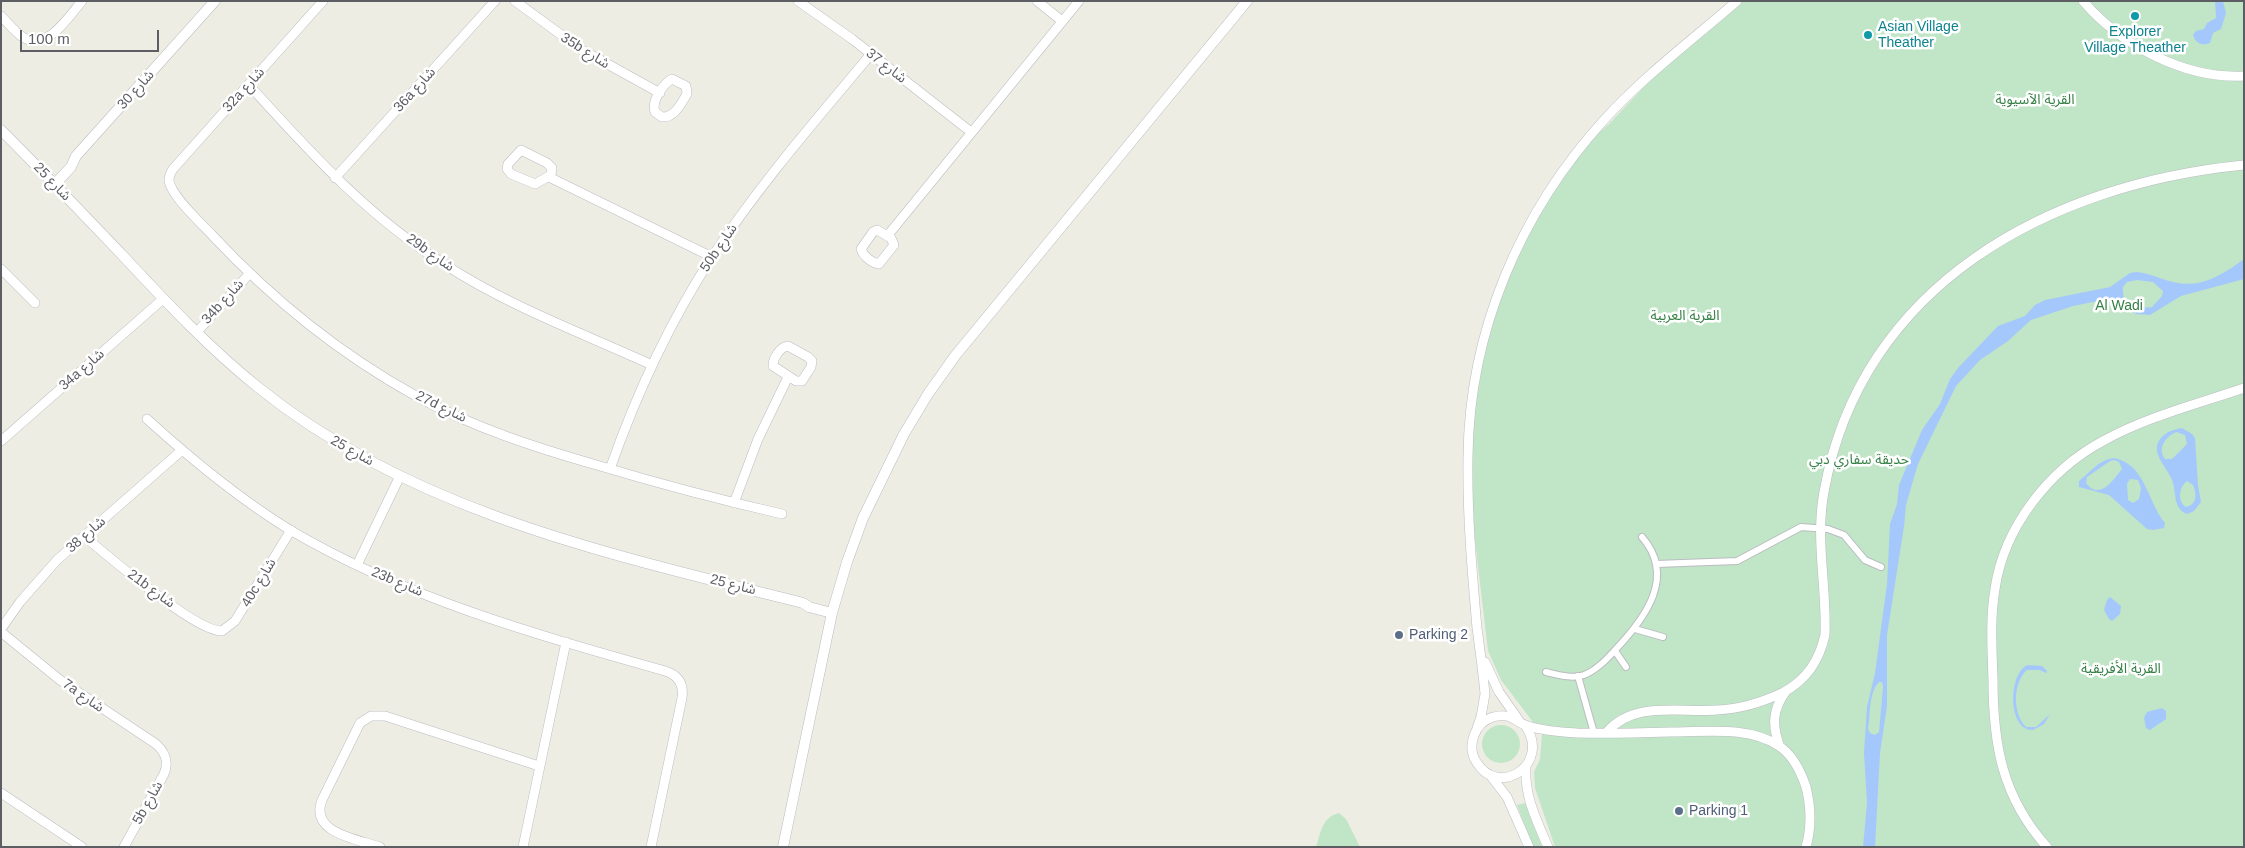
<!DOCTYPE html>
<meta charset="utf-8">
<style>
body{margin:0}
#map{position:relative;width:2245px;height:848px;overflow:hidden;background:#eeede3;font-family:Helvetica,sans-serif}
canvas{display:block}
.frame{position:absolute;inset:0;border:2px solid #5c5e64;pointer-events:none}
.scale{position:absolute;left:20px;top:30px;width:139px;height:22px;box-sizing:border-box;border:2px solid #5c5e64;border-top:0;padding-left:6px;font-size:15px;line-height:18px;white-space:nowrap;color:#5c5e64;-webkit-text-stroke:4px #fff;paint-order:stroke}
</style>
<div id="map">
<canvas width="2245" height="848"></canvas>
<div class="frame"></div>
<div class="scale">100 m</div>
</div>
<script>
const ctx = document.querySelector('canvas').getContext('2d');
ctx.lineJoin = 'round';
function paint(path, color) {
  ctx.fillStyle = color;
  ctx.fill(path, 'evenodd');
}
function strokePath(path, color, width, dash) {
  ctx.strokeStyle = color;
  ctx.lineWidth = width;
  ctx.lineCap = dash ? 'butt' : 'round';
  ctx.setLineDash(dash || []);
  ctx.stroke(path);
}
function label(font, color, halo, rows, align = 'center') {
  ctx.font = font + ' Helvetica,"Noto Sans Arabic",sans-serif';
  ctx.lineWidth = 5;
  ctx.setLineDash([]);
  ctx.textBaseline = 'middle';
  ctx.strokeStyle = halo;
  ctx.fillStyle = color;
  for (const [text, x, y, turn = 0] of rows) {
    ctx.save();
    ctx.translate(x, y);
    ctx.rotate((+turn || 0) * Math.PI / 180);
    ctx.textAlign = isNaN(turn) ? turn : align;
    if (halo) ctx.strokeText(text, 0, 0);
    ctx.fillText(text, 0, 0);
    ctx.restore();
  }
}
const green = new Path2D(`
 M 1740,1 L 2244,1 L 2244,847 L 1555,847 L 1535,788 L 1534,772 L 1540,759 L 1542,734 L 1501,680 L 1488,651 L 1468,481 L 1472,425 L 1487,338 L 1510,268 L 1545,203 L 1585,144 L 1609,124 L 1659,71 Z
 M1482 744a19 19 0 1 1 38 0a19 19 0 1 1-38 0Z
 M 1525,803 L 1542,847 L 1533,847 L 1517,805 Z
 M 1339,813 L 1346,819 L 1360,847 L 1316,847 C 1321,832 1322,817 1339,813 Z`);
const water = new Path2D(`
 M 2215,1 L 2223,1 L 2226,13 L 2221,29 L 2213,33 L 2210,43 C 2202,46 2196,44 2193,35 L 2196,31 L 2204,29 L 2207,23 L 2216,18 Z
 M 2244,259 L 2244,279 L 2181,296 L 2150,315 L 2136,314 L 2118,303 L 2103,300 L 2073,306 L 2031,320 L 2008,341 L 1980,360 L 1956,386 L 1918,464 L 1906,505 L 1904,526 L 1887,635 L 1887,706 L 1880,753 L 1875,847 L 1863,847 L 1867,803 L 1864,753 L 1867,707 L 1875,673 L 1887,584 L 1890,524 L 1897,504 L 1899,485 L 1922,430 L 1940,404 L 1950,379 L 1958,368 L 1998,326 L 2025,316 L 2035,305 L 2045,300 L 2110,287 L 2130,273 L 2136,272 C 2149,273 2160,279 2173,282 C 2201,289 2222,275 2244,259 ZM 2137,280 L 2153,282 L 2163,291 L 2162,296 L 2152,307 C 2137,309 2121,306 2123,287 L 2127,282 ZM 1879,682 L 1882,682 L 1883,687 L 1879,732 L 1875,735 L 1870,733 L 1868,729 C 1871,713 1868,694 1879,682 Z
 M 2182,428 L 2192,434 L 2195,438 L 2198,485 L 2201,502 L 2194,511 L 2187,514 C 2172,508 2177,492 2172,480 C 2167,466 2146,450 2164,435 C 2169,431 2175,429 2182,428 ZM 2177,432 L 2185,435 L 2187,444 L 2172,459 L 2165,459 C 2157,449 2165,436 2177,432 ZM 2187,481 L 2193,485 C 2197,494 2197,505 2186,507 C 2177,501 2179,487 2187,481 Z
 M 2114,458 C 2146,464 2147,502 2165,523 L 2164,528 L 2153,530 L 2147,529 L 2109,495 L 2079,487 L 2079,481 C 2091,472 2098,460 2114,458 ZM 2114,460 L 2119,462 L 2122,469 C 2113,480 2100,501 2086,483 L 2087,477 L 2110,461 ZM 2130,479 L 2138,480 L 2141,488 L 2139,499 L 2133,503 L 2128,500 L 2127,484 Z
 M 2110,597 L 2121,606 L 2120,614 L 2112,621 L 2109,619 L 2104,610 L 2107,600 Z
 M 2028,665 L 2042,666 L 2047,671 L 2046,673 L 2040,670 L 2027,670 C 2013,682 2012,713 2026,727 L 2036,727 L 2050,714 L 2044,724 L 2033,730 C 2007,731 2008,672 2028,665 Z
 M 2162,708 L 2166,711 L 2166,719 L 2150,730 L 2146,728 L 2144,718 L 2147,712 Z`);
const pedestrian = new Path2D(`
 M 1656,564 L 1737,561 L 1801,527 L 1828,529 L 1844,535 L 1865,560 L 1881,567
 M 1635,629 L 1663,637
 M 1615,651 L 1626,667
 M 1546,672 C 1559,675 1572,679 1584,675 C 1597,670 1608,658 1617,648 C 1646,617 1676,576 1642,537
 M 1578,676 L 1594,733`);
const minor = new Path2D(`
 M 323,1 L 173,169 C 171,172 169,176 169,180 C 170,195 202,224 213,236 C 272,299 340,354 416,396 C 474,428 537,448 600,466 C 660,484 721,500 782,514
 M 515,1 L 582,50 L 660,93
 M 798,1 L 852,39 L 971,132
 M 1037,1 L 1062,21
 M 2083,1 C 2121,45 2184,79 2244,76
 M 1,16 C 8,23 16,33 24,38 C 48,51 69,16 82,1
 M 672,79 L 686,86 L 687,94 C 681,104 674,118 662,117 L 655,112 C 651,101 663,84 672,79 Z
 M 249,85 C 310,152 366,215 444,264 C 508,306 582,333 652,365
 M 521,150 L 547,163 L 552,168 L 551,175 L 535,184 L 511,174 L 507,169 L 508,164 Z
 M 549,177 L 712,257
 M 335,178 L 495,1
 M 877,230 L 891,238 L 894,245 L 879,264 C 872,263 863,256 861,249 L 873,232 Z
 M 888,235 L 1079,1
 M 1,269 L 35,303
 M 197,332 L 250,273
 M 788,346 L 808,357 L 812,361 L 811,367 L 802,381 L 796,381 L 773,366 C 773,358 780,347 788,346 Z
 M 147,419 C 192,460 238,498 290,530 C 405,598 537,635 665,671 C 678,675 684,684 682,698 L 651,847
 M 1,441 L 163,299
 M 610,469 C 636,395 669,323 712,257 C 759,185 816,120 871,54
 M 734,503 L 758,439 L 788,377
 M 85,537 C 108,556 196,632 222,631 L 235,621 L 291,530
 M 357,565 L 400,476
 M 1,629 L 20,602 L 57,560 L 181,451
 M 1,632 L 60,680 L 156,744 C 166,753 169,762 164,774 L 124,847
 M 1485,662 L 1499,692 L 1518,719
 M 1525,725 C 1552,764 1499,798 1477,763 C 1466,747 1474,723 1493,717 C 1512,712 1514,722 1528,726 C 1544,731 1560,732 1577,733 C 1609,734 1640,733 1672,732 C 1707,732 1749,726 1779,746 C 1793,755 1801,772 1806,787 C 1811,807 1812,826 1806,847
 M 1477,728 L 1481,717 L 1485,694 C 1483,672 1480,650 1477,628 C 1472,571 1467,514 1468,457 C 1469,332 1520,212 1604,120 C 1644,76 1692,40 1737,1
 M 1606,733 C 1633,700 1679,713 1717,710 C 1741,709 1763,702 1784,692 C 1807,679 1819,661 1825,635 C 1827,587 1815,540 1824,492 C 1861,284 2050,184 2244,165
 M 1780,747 C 1772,726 1772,710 1786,691
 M 1526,767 C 1524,796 1537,821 1548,847
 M 1490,775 L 1507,797 L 1529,847
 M 1,793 L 82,847
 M 380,847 C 357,839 309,833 322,800 L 360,723 L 371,716 L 385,716 L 539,766
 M 523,847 L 566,642
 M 2047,847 C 2002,797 1993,744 1993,679 C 1992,649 1990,618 1995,589 C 2004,527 2049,470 2103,441 C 2146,417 2197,404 2244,388`);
const tertiary = new Path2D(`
 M 1,130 C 43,172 84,215 125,258 C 167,303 210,349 259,388 C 414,513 614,555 803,603 L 809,607 L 832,613
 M 55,184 L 71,167 L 76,156 L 215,1
 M 783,847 L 832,613 L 847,562 L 863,518 L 904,434 L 928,394 L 955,356 L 1247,1`);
const markers = [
 [2135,16,5,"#0f9aa8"],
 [1868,35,5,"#0f9aa8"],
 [1399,635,5,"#5c6f8a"],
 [1679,811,5,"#5c6f8a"]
];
const cultureNames = [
 ["Asian Village",1878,27],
 ["Theather",1878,43],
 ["Explorer",2135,32,"center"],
 ["Village Theather",2135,48,"center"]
];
const streetNames = [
 ["35b شارع",585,51,32],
 ["شارع 37",886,66,38],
 ["شارع 30",136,90,-48],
 ["32a شارع",244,90,-48],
 ["36a شارع",415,90,-48],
 ["شارع 25",52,182,46],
 ["50b شارع",719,248,-56],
 ["29b شارع",430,253,35],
 ["34b شارع",223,302,-48],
 ["34a شارع",82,370,-41],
 ["27d شارع",441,407,26],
 ["شارع 25",352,451,29],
 ["شارع 38",86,535,-41],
 ["23b شارع",397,582,23],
 ["40c شارع",259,583,-59],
 ["شارع 25",733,585,14],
 ["21b شارع",151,589,36],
 ["7a شارع",83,696,35],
 ["5b شارع",148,803,-61]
];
const parkNames = [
 ["القرية الآسيوية",2035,100],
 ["Al Wadi",2119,306],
 ["القرية العربية",1685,316],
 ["حديقة سفاري دبي",1859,460],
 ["القرية الأفريقية",2121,669]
];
const serviceNames = [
 ["Parking 2",1409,635],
 ["Parking 1",1689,811]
];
paint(green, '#c1e5c7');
paint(water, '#a5c8fc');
strokePath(pedestrian, '#bbbcc2', 8);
strokePath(minor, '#bbbcc2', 10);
strokePath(tertiary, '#bbbcc2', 11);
strokePath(pedestrian, '#fff', 6);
strokePath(minor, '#fff', 9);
strokePath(tertiary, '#fff', 10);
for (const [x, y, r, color] of markers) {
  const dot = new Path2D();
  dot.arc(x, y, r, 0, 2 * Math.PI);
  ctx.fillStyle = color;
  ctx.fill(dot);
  strokePath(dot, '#fff', 2);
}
label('14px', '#0d838f', '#fff', cultureNames, 'left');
label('14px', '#5c5e64', '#fff', streetNames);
label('14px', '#368046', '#fff', parkNames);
label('14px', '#4e5e75', '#fff', serviceNames, 'left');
</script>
